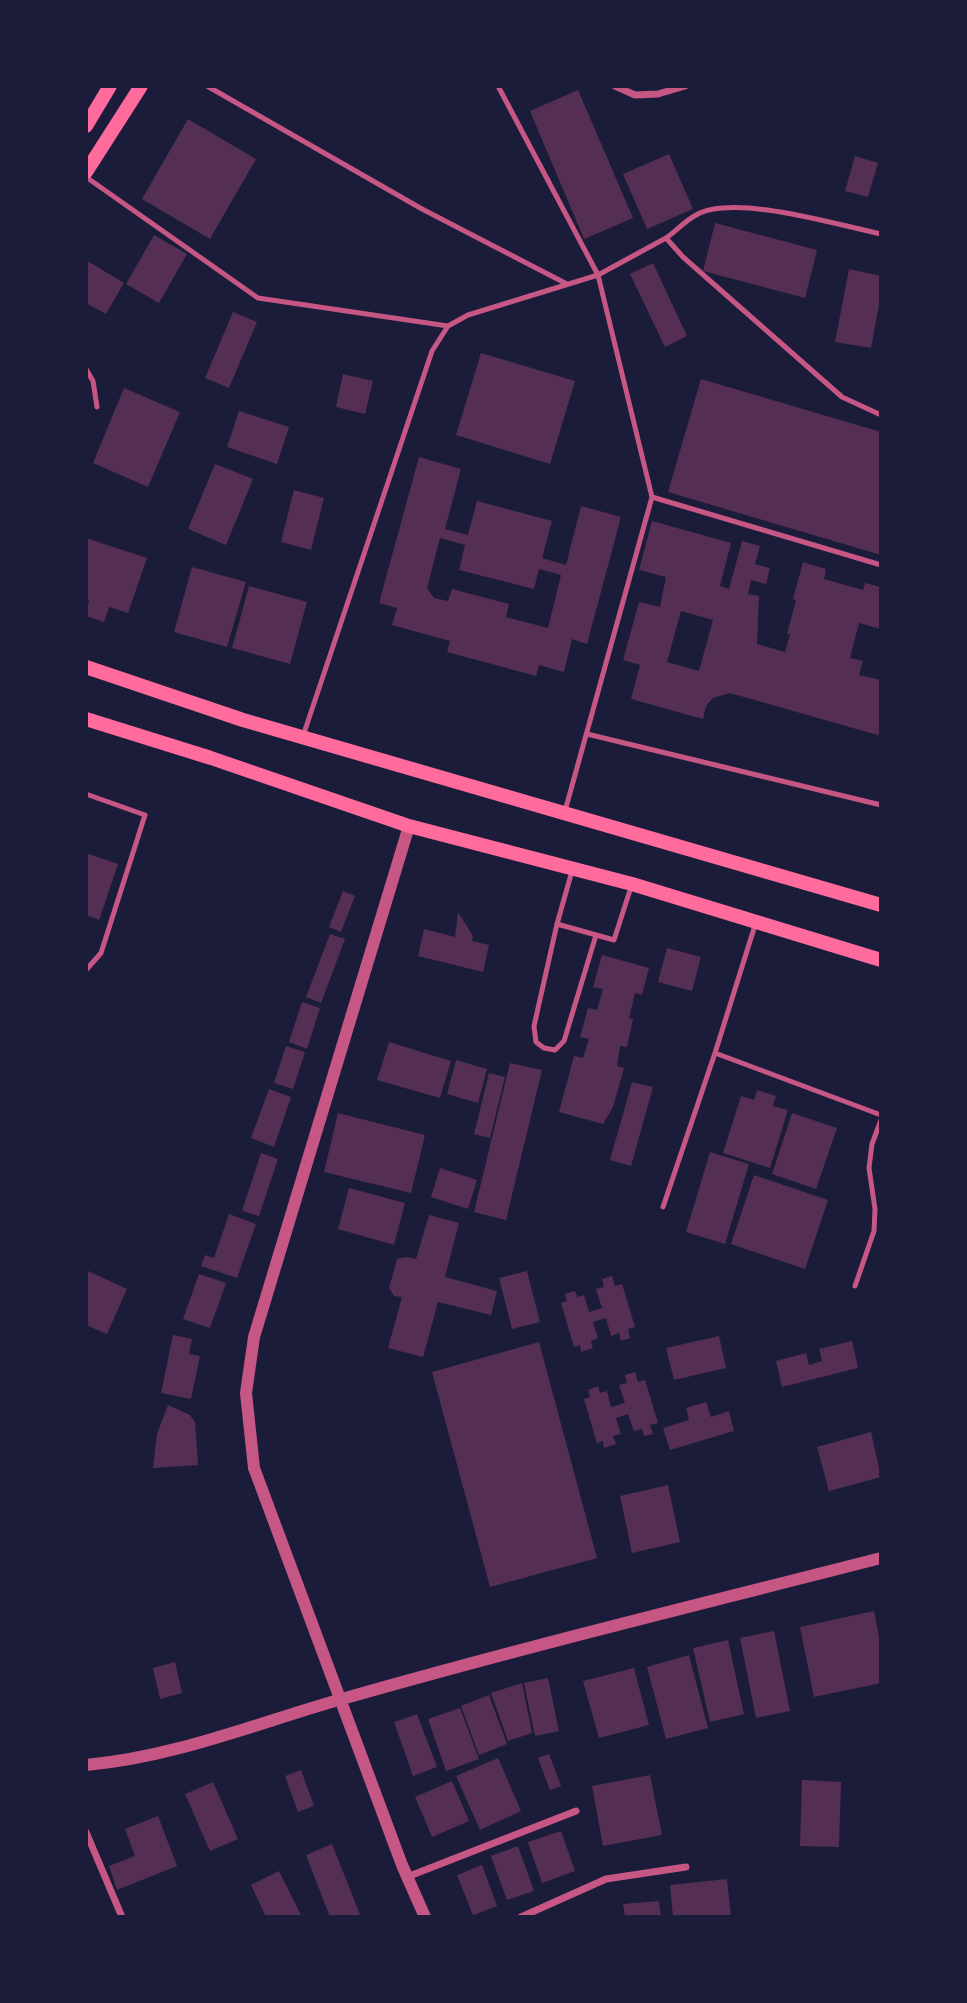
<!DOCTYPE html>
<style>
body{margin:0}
#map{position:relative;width:967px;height:2003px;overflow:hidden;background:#1b1b3a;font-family:"IBM Plex Sans",sans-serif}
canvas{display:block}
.frame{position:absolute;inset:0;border:88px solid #1b1b3a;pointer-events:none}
</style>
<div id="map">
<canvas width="967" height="2003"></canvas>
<div class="frame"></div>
</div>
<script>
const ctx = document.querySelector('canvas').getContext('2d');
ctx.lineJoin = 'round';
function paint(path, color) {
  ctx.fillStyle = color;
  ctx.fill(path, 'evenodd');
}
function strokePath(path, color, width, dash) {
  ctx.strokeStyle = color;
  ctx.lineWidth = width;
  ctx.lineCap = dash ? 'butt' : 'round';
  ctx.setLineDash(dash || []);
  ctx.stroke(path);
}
const building = new Path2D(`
 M 578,90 L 633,218 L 584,239 L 530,111 Z
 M 188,119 L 256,159 L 210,239 L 142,199 Z
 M 669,154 L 693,209 L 647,229 L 623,174 Z
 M 855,156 L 878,163 L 868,197 L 845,191 Z
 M 715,223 L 817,250 L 805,298 L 703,271 Z
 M 154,235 L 187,254 L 159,303 L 126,284 Z
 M 86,260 L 124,283 L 106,314 L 86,303 Z
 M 653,263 L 687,336 L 665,347 L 630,274 Z
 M 849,269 L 881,276 L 881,294 L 871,348 L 835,342 Z
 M 233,312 L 257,322 L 229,388 L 205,378 Z
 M 481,353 L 575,381 L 550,464 L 456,435 Z
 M 343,374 L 373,381 L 365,414 L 336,407 Z
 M 701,379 L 881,432 L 881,555 L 668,492 Z
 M 124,388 L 180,412 L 148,487 L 93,463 Z
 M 239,411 L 289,427 L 277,464 L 227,447 Z
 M 419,457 L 461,469 L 445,529 L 468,535 L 477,501 L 552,521 L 542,558 L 566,565 L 581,506 L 621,517 L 587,644 L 572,639 L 564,672 L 539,665 L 536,676 L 447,652 L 450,641 L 392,625 L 397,608 L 379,603 ZM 440,538 L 465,545 L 459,570 L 534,589 L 539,569 L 561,575 L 548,628 L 506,617 L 509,604 L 452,589 L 448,601 L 434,598 L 427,588 Z
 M 215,464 L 253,479 L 226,545 L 188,529 Z
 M 294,490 L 324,498 L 311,550 L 281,542 Z
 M 652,521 L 731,543 L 720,586 L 729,589 L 742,541 L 760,546 L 755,564 L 770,568 L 766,584 L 751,580 L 748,594 L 759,596 L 757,644 L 785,652 L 790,634 L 787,634 L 796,600 L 793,599 L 803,562 L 826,569 L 824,579 L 863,590 L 865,583 L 881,587 L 880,629 L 859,623 L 850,658 L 863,661 L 859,675 L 881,680 L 881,736 L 730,693 L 713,698 L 706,706 L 703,719 L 631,699 L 640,665 L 623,660 L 639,602 L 660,607 L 666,577 L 639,570 ZM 681,611 L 713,620 L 699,671 L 667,662 Z
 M 86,538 L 147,558 L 128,613 L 109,607 L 104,622 L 86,616 L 89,600 L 86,599 Z
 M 192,567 L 246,582 L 227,647 L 174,632 Z
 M 249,586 L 307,602 L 290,664 L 232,648 Z
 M 86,853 L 118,864 L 99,920 L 86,915 Z
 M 343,891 L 355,896 L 341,932 L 329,927 Z
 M 458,912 L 473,936 L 472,941 L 489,945 L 483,972 L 418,956 L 424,929 L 455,937 Z
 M 330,934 L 345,939 L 321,1003 L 306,997 Z
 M 667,948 L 701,957 L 692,991 L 658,982 Z
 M 602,955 L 649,968 L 642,995 L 635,993 L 629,1018 L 633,1019 L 627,1047 L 620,1046 L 617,1066 L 624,1068 L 613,1107 L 603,1124 L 559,1112 L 574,1056 L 583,1058 L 589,1039 L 580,1037 L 588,1008 L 597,1010 L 603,989 L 593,987 Z
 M 302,1002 L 320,1008 L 307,1049 L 289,1042 Z
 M 389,1042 L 451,1061 L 440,1098 L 377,1080 Z
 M 286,1046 L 305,1052 L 293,1089 L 274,1083 Z
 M 456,1060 L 487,1069 L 478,1103 L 447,1094 Z
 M 510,1063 L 542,1070 L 506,1220 L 474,1212 Z
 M 489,1073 L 505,1077 L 490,1138 L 474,1134 Z
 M 632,1082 L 653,1087 L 631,1166 L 610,1160 Z
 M 269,1089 L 291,1097 L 274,1147 L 251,1138 Z
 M 757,1090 L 776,1096 L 773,1106 L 788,1110 L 770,1168 L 723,1153 L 741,1096 L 754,1100 Z
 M 338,1113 L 425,1135 L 411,1193 L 324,1172 Z
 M 792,1113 L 837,1128 L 816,1189 L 772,1174 Z
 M 710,1152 L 749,1164 L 725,1244 L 686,1232 Z
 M 261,1153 L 278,1159 L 259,1216 L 242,1211 Z
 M 440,1168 L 477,1180 L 468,1209 L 431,1197 Z
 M 754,1175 L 828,1200 L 805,1269 L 731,1244 Z
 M 349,1188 L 405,1203 L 394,1245 L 338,1229 Z
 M 229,1214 L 256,1224 L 237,1278 L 201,1266 L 205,1255 L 214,1258 Z
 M 429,1215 L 459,1223 L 445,1277 L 497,1291 L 491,1315 L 438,1302 L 423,1357 L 388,1348 L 402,1297 L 394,1296 L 389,1288 L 397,1259 L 406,1257 L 416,1259 Z
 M 86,1270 L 127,1289 L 107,1334 L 86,1325 Z
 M 527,1271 L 540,1322 L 512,1329 L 499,1278 Z
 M 199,1274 L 226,1283 L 210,1328 L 183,1319 Z
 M 612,1276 L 615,1286 L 622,1284 L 635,1327 L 628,1329 L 630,1338 L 621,1341 L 619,1333 L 611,1336 L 606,1318 L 593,1322 L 598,1338 L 591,1341 L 593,1348 L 581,1352 L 580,1345 L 574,1347 L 561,1303 L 567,1301 L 565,1294 L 575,1291 L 577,1297 L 584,1295 L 589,1312 L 602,1308 L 596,1289 L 604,1287 L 602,1279 Z
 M 173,1335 L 192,1339 L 189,1354 L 200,1356 L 191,1399 L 161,1393 Z
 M 719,1336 L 726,1368 L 674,1380 L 666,1348 Z
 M 852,1341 L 858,1368 L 782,1387 L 776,1361 L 806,1353 L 809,1365 L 822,1361 L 819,1349 Z
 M 539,1342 L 597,1558 L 490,1587 L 432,1372 Z
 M 635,1372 L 638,1382 L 645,1380 L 658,1423 L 650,1425 L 653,1434 L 644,1436 L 642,1429 L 634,1431 L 628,1414 L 616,1418 L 621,1434 L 613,1436 L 616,1444 L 604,1448 L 603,1441 L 597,1443 L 584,1399 L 590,1397 L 588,1390 L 598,1386 L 600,1393 L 607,1391 L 611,1407 L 625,1403 L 619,1385 L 627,1383 L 625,1375 Z
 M 706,1402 L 711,1417 L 729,1411 L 734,1431 L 670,1450 L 663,1428 L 689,1420 L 686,1408 Z
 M 168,1405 L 190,1415 L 195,1422 L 198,1465 L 153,1468 L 157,1434 Z
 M 871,1432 L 881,1477 L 829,1491 L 817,1447 Z
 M 668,1485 L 680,1542 L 632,1553 L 620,1496 Z
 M 874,1611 L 881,1648 L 881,1683 L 814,1697 L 800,1627 Z
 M 774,1631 L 790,1711 L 756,1718 L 740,1638 Z
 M 728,1640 L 744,1714 L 710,1722 L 693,1648 Z
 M 689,1655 L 708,1728 L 666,1739 L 647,1667 Z
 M 175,1662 L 182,1693 L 160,1699 L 153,1668 Z
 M 634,1668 L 649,1725 L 599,1738 L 583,1681 Z
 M 548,1678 L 559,1731 L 535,1736 L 524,1683 Z
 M 522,1683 L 532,1733 L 508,1741 L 491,1693 Z
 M 489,1695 L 507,1744 L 479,1755 L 461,1706 Z
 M 460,1708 L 479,1759 L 446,1771 L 428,1719 Z
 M 417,1714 L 437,1767 L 413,1776 L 394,1722 Z
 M 549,1754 L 561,1786 L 550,1790 L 538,1758 Z
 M 498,1758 L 521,1811 L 480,1830 L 456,1776 Z
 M 301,1770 L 314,1806 L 298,1812 L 285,1776 Z
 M 650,1775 L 662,1835 L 603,1846 L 592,1786 Z
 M 802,1780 L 841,1782 L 839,1847 L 800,1846 Z
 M 452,1781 L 469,1821 L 432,1837 L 415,1797 Z
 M 213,1782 L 238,1839 L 210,1851 L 185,1794 Z
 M 158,1816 L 177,1866 L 117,1890 L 109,1866 L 135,1856 L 125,1829 Z
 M 561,1831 L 575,1871 L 542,1883 L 528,1842 Z
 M 332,1844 L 361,1917 L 330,1917 L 306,1855 Z
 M 518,1846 L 534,1891 L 507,1900 L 491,1856 Z
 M 482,1865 L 497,1906 L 473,1915 L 457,1875 Z
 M 279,1871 L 302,1917 L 266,1917 L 251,1885 Z
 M 727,1879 L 731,1917 L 673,1917 L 670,1885 Z
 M 659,1901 L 661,1917 L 625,1917 L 623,1904 Z`);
const service = new Path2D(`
 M 207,86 L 422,209 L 567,284
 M 498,86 L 598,275 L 652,497 L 881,565
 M 86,177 L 258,298 L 448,326
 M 666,238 C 676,231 685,221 696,215 C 733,193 838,225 881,234
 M 86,369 L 93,381 L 97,407
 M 587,734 L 881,805
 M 303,736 L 432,351 L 448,326 L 468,315 L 598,275 L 666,238 L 683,257 L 842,397 L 881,415
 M 86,794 L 145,815 L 101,953 L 86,970
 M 565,811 L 652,497
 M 572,871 L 557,924 L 614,940 L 631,887
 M 756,922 L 715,1053 L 881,1115
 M 557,924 L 534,1026 L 536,1042 L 544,1048 L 555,1050 L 564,1041 L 596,935
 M 663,1207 L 715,1053
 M 855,1286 L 874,1231 L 875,1209 L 869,1168 L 872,1144 L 881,1120`);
const minor = new Path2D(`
 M 615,86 L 635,95 L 658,94 L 685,86
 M 86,1832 L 122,1917
 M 407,1877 L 576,1811
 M 521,1917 L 606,1879 L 686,1867`);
const tertiary = new Path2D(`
 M 409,826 L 254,1337 L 246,1393 L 254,1468 L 402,1865 L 425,1917
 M 86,1765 C 175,1757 257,1723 342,1699 C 520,1648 701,1604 881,1558`);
const secondary = new Path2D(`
 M 86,126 L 110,86
 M 86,172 L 141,86
 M 86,667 L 243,720 L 881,905
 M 86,719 L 211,758 L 409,826 L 632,884 L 881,960`);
paint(building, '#542f53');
strokePath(service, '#c65784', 5);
strokePath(minor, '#c65784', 7);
strokePath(tertiary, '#c65784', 12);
strokePath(secondary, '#ff6b9d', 14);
</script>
